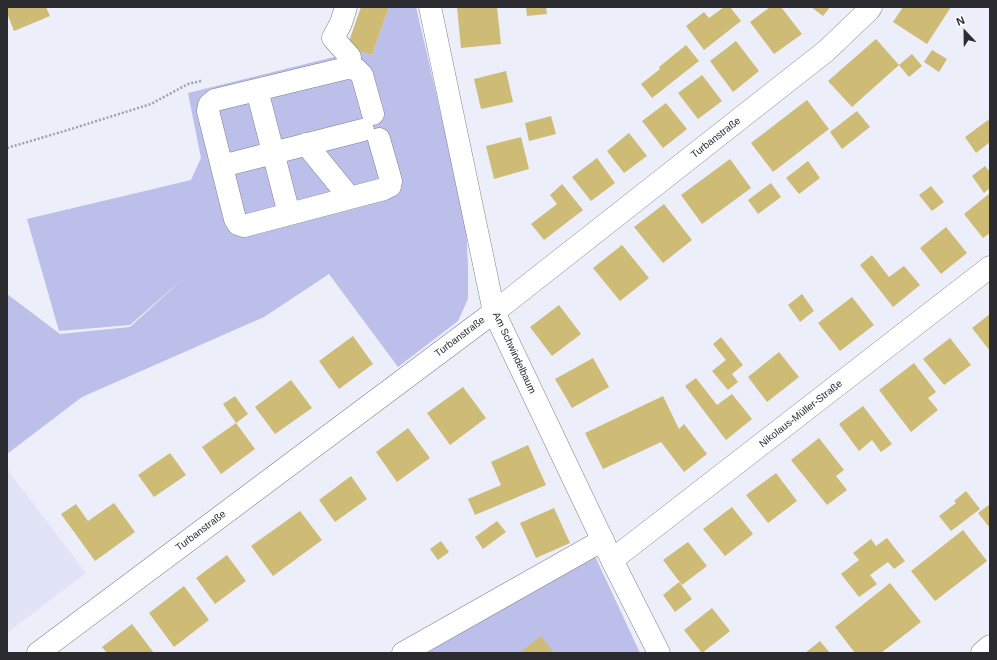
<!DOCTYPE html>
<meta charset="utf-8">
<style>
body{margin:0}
#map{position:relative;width:997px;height:660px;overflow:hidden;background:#eceefa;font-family:Helvetica,sans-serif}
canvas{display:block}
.frame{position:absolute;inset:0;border:8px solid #2b2b30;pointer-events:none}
.north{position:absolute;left:945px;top:12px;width:40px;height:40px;-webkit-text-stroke:3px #fbfcfe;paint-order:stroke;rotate:338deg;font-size:11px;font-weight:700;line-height:16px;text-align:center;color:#2b2b30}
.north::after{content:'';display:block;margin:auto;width:14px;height:18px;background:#2b2b30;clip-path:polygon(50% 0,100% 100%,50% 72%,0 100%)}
</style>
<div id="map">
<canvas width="997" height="660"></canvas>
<div class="frame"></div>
<div class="north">N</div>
</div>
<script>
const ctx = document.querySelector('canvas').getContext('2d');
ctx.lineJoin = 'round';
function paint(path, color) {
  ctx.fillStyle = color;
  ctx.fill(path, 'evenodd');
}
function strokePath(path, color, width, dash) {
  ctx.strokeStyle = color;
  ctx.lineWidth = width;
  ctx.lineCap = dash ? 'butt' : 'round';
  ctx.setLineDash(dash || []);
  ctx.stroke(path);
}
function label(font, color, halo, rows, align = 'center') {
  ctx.font = font + ' Helvetica,sans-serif';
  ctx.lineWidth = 3;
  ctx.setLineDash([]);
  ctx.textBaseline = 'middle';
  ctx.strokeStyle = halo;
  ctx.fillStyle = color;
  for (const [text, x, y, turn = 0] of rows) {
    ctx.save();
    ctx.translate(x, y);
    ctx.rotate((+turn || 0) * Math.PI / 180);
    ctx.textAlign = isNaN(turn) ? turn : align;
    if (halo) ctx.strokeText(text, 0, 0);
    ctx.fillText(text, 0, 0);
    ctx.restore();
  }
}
const built = new Path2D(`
 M 7,469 L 86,573 L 7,633 Z`);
const green = new Path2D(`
 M 389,7 L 416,7 L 466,222 L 468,267 L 468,299 L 458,321 L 398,367 L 329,274 L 264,317 L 82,397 L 7,454 L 7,294 L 60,334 L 130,327 L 186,276 L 130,325 L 59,331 L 27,219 L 191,180 L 201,158 L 188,93 L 338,56 L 347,47 L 372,55 Z
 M 594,554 L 640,653 L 420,653 Z`);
const building = new Path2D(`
 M 7,7 L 46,7 L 50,16 L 14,31 L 7,13 Z
 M 361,7 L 389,7 L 372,55 L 347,47 Z
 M 457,7 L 497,7 L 501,44 L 461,48 Z
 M 526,7 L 546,7 L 547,14 L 527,16 Z
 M 724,7 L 730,7 L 741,21 L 704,50 L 686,26 L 704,12 L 709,18 Z
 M 770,7 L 781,7 L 802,34 L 774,54 L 750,22 Z
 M 811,7 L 830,7 L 823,16 Z
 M 903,7 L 951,7 L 927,44 L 893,22 Z
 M 876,39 L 899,65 L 852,107 L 828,81 Z
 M 736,41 L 759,71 L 733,92 L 710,61 Z
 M 686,45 L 699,61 L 652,98 L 641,84 L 660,69 L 659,67 Z
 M 932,50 L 947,59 L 939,72 L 924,62 Z
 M 912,54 L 922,66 L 909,77 L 899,65 Z
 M 506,71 L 513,102 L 481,109 L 474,79 Z
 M 702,75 L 722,101 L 698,119 L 678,93 Z
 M 807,100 L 829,129 L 773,172 L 751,143 Z
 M 666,103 L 687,129 L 663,148 L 642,121 Z
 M 857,111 L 870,127 L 842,149 L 830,132 Z
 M 551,116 L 556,134 L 529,141 L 525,123 Z
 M 988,120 L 990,123 L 990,142 L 976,153 L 965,137 Z
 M 629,133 L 647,156 L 624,173 L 607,151 Z
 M 521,137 L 529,169 L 494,179 L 486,146 Z
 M 597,158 L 615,183 L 591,201 L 572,177 Z
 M 730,159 L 751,188 L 702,224 L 681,195 Z
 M 808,161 L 820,178 L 799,194 L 786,178 Z
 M 985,166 L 990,172 L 990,188 L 984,193 L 972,176 Z
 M 771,183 L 781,197 L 758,214 L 748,200 Z
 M 562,184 L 583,210 L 544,240 L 531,224 L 557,204 L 550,195 Z
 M 931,186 L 944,202 L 932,211 L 919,195 Z
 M 990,193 L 990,233 L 983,238 L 964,214 Z
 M 664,204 L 692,240 L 663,263 L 634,227 Z
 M 946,227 L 967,253 L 941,274 L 920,248 Z
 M 622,245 L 649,278 L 620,301 L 593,268 Z
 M 872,255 L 889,277 L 904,266 L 920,285 L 893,307 L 860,265 Z
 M 802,294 L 814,311 L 800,322 L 788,305 Z
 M 852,297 L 874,325 L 840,351 L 818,323 Z
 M 559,305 L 581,334 L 552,356 L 530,327 Z
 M 990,314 L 990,351 L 972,328 Z
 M 353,336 L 373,364 L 339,389 L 319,361 Z
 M 721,337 L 743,365 L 732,374 L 738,382 L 728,390 L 712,371 L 726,360 L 713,344 Z
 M 950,338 L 971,365 L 944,385 L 923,359 Z
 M 779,352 L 799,377 L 767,402 L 748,377 Z
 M 593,358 L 609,387 L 572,408 L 555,379 Z
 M 914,363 L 936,392 L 928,398 L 938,410 L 911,432 L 879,390 Z
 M 696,378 L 717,405 L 732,394 L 752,419 L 726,440 L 685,386 Z
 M 291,380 L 312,408 L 275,434 L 255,407 Z
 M 463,387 L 486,418 L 450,445 L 427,413 Z
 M 235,396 L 248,414 L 236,423 L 255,449 L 221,474 L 202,447 L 236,423 L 223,404 Z
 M 663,396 L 679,429 L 684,424 L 707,454 L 684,472 L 661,442 L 603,469 L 585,433 Z
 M 863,406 L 892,444 L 881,452 L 872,440 L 859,451 L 839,424 Z
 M 408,428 L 430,458 L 397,482 L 376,452 Z
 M 819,438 L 844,470 L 836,476 L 847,490 L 827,505 L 791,460 Z
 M 528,445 L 546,485 L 475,515 L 468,499 L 501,485 L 491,462 Z
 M 170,453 L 186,475 L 154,497 L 138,475 Z
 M 776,473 L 797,501 L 768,523 L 746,495 Z
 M 351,476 L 367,499 L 335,522 L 319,500 Z
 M 966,491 L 980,509 L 951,531 L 939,516 L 956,503 L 954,501 Z
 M 114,503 L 135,532 L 95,561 L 61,514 L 76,504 L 88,521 Z
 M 990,504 L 990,528 L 978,513 Z
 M 732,507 L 753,534 L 725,556 L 703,529 Z
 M 554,508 L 570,543 L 536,558 L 520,523 Z
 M 300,511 L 322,540 L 273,576 L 251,546 Z
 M 497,521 L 506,532 L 483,549 L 475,537 Z
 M 963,530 L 987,561 L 935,601 L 911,571 Z
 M 887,538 L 905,561 L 894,569 L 888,562 L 870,575 L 877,584 L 859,597 L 841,574 L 859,560 L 853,553 L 871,539 L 876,546 Z
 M 441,541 L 449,552 L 438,560 L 430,549 Z
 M 688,542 L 707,566 L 682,585 L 663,560 Z
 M 227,555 L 246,581 L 215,604 L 196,578 Z
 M 679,582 L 692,599 L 675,612 L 663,595 Z
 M 890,583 L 921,622 L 881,653 L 855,653 L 835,627 Z
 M 184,586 L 209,620 L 174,647 L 149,613 Z
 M 712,608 L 730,631 L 702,653 L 684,630 Z
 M 132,624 L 154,653 L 107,653 L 102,647 Z
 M 541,636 L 554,653 L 519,653 Z
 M 820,641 L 830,653 L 805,653 Z`);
const path = new Path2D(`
 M 7,148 L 68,130 L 151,104 L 188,84 L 201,81`);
const minor = new Path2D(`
 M 346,7 L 341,23 L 333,38 L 350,57 L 347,68
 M 430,7 L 494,312 L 612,560 L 659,653
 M 257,90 L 289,214
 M 373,114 L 362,75 L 356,69 L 347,68 L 215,100 L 209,105 L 208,111 L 235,219 L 238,224 L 244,226 L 384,189 L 390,186 L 391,181 L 379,139
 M 306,144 L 350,198
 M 222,166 L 363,130
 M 612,560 L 990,267
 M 38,653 L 494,312 L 826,51 L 869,10 L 871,7
 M 403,653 L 603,540
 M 982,653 L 990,646`);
const streetNames = [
 ["Turbanstraße",716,138,-38],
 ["Turbanstraße",460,337,-37],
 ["Am Schwindelbaum",514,353,65],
 ["Nikolaus-Müller-Straße",801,414,-38],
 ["Turbanstraße",201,531,-37]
];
paint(built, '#e1e3f7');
paint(green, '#bbbfe9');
paint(building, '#cebb76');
strokePath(minor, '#7f808b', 23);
strokePath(path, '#9fa0a9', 2.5, [2, 2]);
strokePath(minor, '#fff', 22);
label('10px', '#2b2b30', '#fbfcfe', streetNames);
</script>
